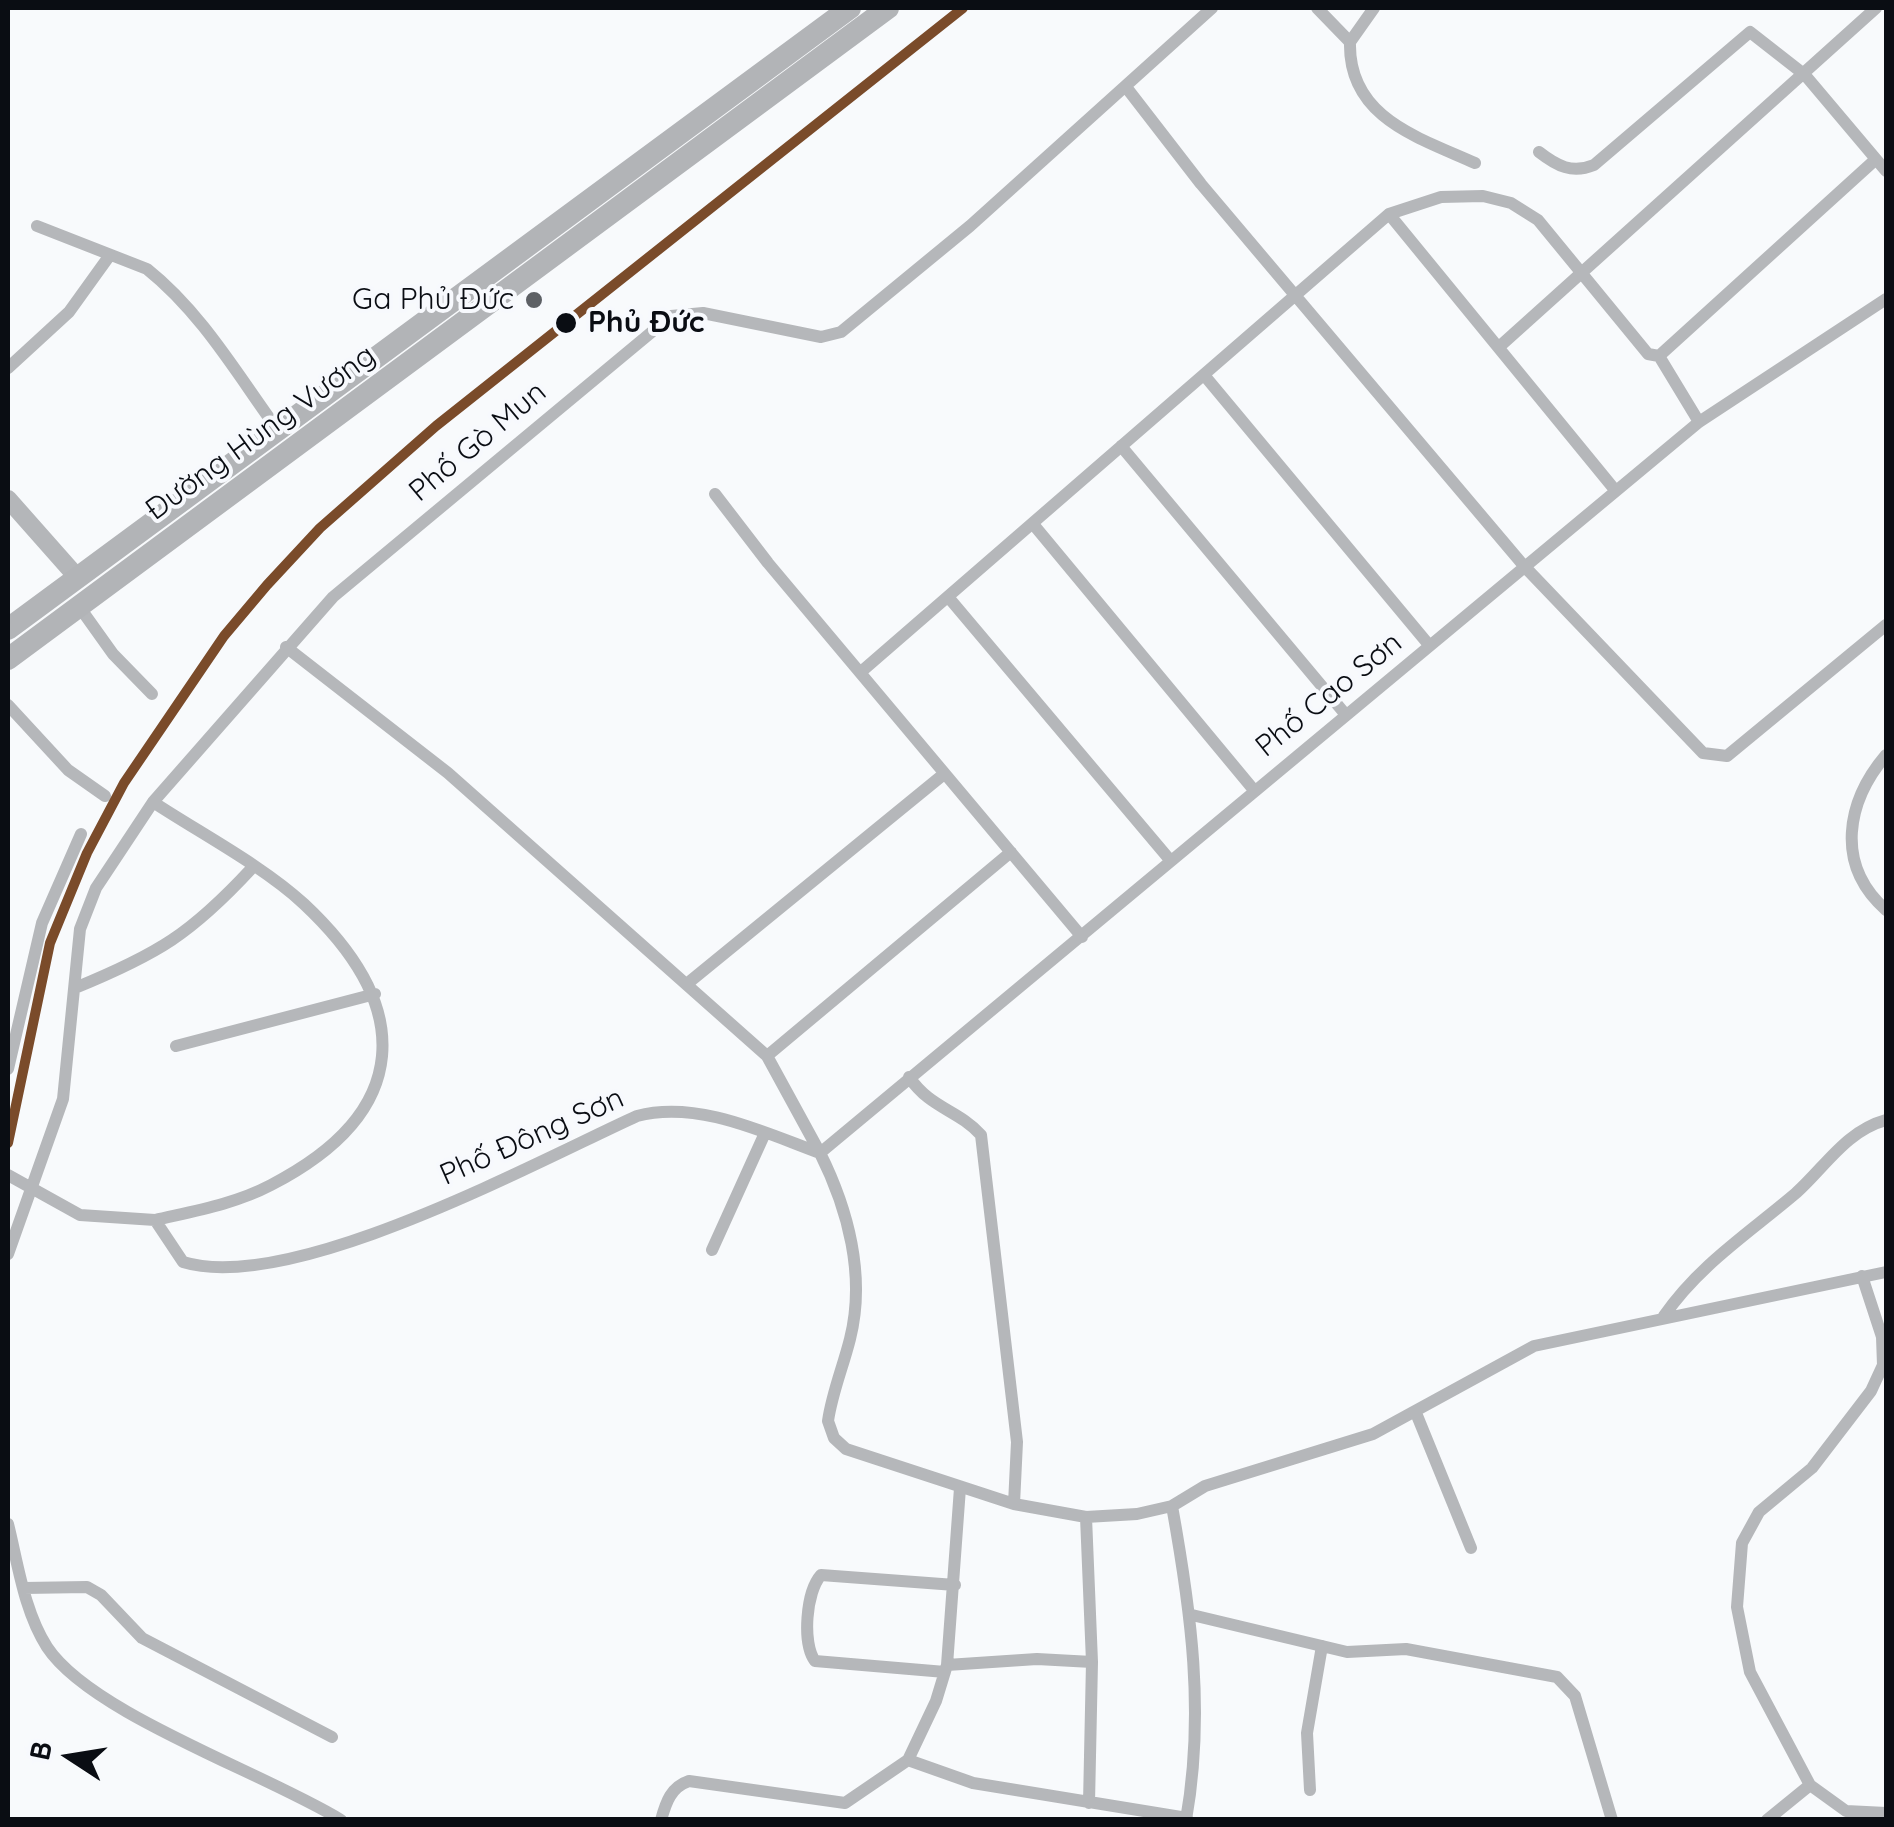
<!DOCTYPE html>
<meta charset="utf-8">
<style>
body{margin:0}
#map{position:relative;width:1894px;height:1827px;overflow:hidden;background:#f8fafc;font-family:Quicksand,sans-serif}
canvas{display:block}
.frame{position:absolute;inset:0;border:10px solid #0a0d13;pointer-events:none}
.north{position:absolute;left:20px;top:1707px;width:100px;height:100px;-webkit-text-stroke:8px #f7f9fd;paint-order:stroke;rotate:282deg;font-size:28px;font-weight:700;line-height:40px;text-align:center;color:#0a0d13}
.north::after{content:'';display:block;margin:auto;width:35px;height:45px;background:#0a0d13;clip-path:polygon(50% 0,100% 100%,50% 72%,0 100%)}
</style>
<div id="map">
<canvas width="1894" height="1827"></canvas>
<div class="frame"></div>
<div class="north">B</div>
</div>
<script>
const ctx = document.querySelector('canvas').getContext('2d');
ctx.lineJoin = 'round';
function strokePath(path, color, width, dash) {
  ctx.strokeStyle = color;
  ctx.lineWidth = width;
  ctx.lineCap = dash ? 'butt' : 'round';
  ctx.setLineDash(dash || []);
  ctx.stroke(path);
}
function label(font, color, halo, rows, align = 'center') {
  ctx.font = font + ' Quicksand,sans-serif';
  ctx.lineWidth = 8;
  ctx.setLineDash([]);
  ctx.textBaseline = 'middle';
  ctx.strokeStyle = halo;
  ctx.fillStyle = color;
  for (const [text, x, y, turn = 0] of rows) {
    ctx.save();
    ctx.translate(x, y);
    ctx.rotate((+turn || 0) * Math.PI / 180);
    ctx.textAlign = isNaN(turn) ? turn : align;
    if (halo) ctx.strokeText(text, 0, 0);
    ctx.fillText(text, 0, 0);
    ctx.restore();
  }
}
const street = new Path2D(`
 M 1317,8 L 1350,42 C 1348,117 1417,137 1475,163
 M 1350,42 L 1374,8
 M 1126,87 L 1201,184 L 1524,566 L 1703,753 L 1727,756 L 1886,625
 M 1539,152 C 1557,166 1572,174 1594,165 L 1750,32 L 1805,75 L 1886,171
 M 1389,214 L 1615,490
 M 37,226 L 147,269 C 201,312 237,374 277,429
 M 1499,347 L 1876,8
 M 1659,356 L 1875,160
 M 8,368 L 69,312 L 110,255
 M 1204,375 L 1429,645
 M 1121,446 L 1346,715
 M 715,494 L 768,563 L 1082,937
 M 1033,524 L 1253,789
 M 949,598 L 1170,860
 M 78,605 L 113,654 L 152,694
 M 286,647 L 448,773 L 767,1056 L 820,1153 L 1699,422 L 1886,299
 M 862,671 L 1389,214 L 1441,197 L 1483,196 L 1511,203 L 1538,220 L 1648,354 L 1659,356 L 1699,422
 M 8,705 L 68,770 L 105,796
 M 1886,755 C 1847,801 1834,864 1886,910
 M 153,802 C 200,833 263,866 304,904 C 415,1008 412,1112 271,1185 C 235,1204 194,1211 155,1220
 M 688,983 L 944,774
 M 75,988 C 158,954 191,934 252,868
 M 176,1046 L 375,994
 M 767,1056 L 1011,852
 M 8,1069 L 42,923 L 81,834
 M 909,1077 C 931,1109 957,1109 981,1135 L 1017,1442 L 1014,1504
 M 8,1175 L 80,1215 L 155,1220 L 183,1262 C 291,1295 534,1163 637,1116 C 697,1100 763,1132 820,1153 C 848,1209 866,1276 850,1339 C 843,1367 832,1393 828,1421 L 834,1438 L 846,1449 L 1014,1504 L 1086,1517 L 1137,1514 L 1172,1506 L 1205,1486 L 1373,1434 L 1534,1346 L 1886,1272
 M 712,1250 L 765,1133
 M 8,1254 L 63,1099 L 80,929 L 96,888 L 153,802 L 333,597 L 671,316 L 703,313 L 821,337 L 841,332 L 970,226 L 1212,8
 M 1862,1276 L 1882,1337 L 1883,1365 L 1871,1391 L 1812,1468 L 1759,1512 L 1742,1543 L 1737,1607 L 1750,1672 L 1810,1785 L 1846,1811 L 1886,1813
 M 1664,1316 C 1699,1265 1749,1233 1796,1193 C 1825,1167 1846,1131 1886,1120
 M 1416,1413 L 1471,1548
 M 1172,1506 C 1191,1611 1205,1713 1186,1820
 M 1086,1517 L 1092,1662 L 1089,1803
 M 8,1524 C 18,1564 24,1611 47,1647 C 91,1714 267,1774 341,1820
 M 24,1588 L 87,1587 L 101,1595 L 142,1638 L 332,1737
 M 1192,1615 L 1347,1652 L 1406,1649 L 1557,1677 L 1575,1696 L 1612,1820
 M 947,1665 L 1037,1659 L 1092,1662
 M 945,1672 L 815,1661 C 802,1643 806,1592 821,1575 L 955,1585
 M 908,1760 L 973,1783 L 1187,1818
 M 1310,1790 L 1307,1733 L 1322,1646
 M 661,1820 C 666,1802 671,1787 689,1781 L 845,1803 L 908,1760 L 936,1701 L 947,1665 L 960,1488
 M 1767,1820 L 1810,1785`);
const secondary = new Path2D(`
 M 8,499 L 77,577`);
const highway = new Path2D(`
 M 8,629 L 850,8
 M 8,659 L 888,8`);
const rail1 = new Path2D(`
 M 8,1143 L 50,943 L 87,853 L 124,783 L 224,636 L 267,585 L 320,528 L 436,426 L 963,8`);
const markers = [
 [534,300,10,"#5d6065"],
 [566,323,12,"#0a0d13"]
];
const poiNames = [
 ["Ga Phủ Đức",514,300]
];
const stopNames = [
 ["Phủ Đức",588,323]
];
const streetNames = [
 ["Đường Hùng Vương",261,433,-36],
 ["Phố Gò Mun",478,442,-40],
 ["Phố Cao Sơn",1329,695,-39],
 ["Phố Đông Sơn",532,1137,-24]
];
strokePath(street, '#b5b7ba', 12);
strokePath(secondary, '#b4b6b9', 18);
strokePath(highway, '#b2b4b7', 22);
strokePath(rail1, '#7a4b2a', 10);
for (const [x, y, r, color] of markers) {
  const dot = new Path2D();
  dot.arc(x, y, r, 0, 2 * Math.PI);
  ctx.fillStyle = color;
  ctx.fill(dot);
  strokePath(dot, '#f7f9fd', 4);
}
label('30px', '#0a0d13', '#f7f9fd', poiNames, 'right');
label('bold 30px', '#0a0d13', '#f7f9fd', stopNames, 'left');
label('30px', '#0a0d13', '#f7f9fd', streetNames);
</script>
